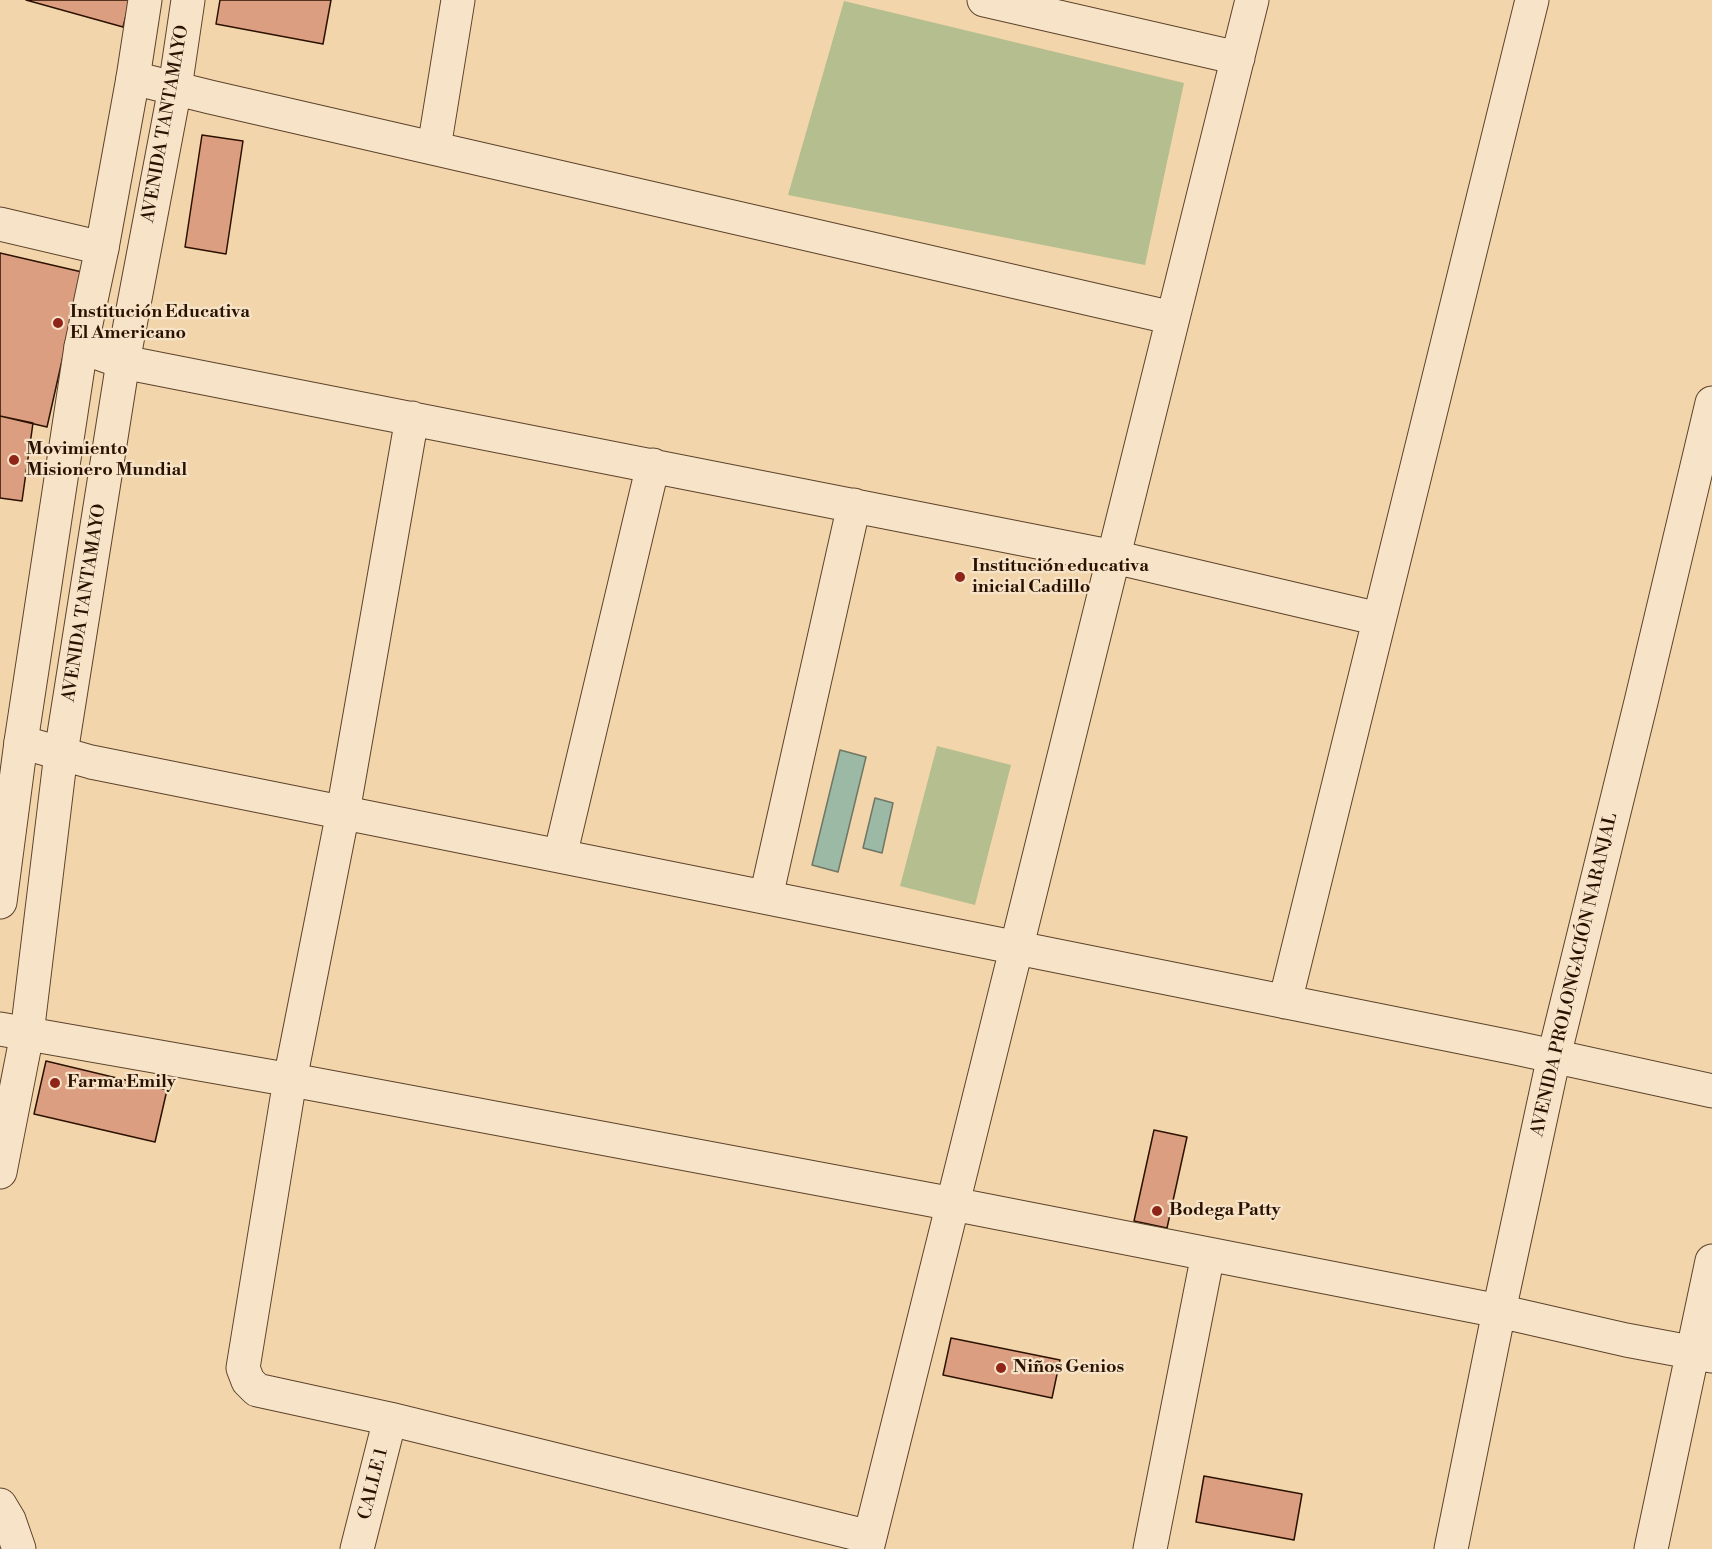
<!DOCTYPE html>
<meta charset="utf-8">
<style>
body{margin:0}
canvas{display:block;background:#f2d5ab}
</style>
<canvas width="1712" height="1549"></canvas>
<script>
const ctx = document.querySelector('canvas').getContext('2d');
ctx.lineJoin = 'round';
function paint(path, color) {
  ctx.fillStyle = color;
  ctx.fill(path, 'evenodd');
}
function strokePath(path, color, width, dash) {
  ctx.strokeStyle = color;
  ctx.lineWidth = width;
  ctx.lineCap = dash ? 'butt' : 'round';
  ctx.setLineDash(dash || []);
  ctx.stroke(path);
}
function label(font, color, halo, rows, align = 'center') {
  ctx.font = font + ' "Libre Bodoni",serif';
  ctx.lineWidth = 4.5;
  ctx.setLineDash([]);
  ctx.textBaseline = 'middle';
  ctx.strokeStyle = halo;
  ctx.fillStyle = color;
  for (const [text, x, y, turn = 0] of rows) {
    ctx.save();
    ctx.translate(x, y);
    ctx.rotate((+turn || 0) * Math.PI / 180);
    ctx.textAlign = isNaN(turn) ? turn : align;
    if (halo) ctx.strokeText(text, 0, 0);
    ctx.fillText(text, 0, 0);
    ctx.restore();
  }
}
const green = new Path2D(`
 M 844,1 L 1184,83 L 1145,265 L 788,195 Z
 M 937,746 L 1011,765 L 975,905 L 900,886 Z`);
const water = new Path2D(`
 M 840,750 L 866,757 L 838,872 L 812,865 Z
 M 875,798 L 893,803 L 882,853 L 863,848 Z`);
const building = new Path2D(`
 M 26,0 L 130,0 L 123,27 Z
 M 220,0 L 331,0 L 323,44 L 216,24 Z
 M 202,135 L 243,141 L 226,254 L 185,247 Z
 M 0,253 L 82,272 L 47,427 L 0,416 Z
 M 0,416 L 33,423 L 22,501 L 0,498 Z
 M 46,1061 L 167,1090 L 155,1142 L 34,1114 Z
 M 1154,1130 L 1187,1137 L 1167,1228 L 1134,1221 Z
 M 951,1338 L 1060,1360 L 1052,1398 L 943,1375 Z
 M 1204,1476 L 1302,1494 L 1294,1540 L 1196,1522 Z`);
const minor = new Path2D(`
 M 984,0 L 1238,58
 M 133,78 L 210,97 L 1173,318
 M 434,148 L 458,0
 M 0,224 L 102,248
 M 81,347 L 123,362 L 1114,557 L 1379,619
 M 412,418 L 343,812 L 290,1080 L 243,1368 L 248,1381 L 257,1390 L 390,1419 L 870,1537
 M 21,742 L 91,762 L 1516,1048 L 1712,1091
 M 560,856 L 653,465
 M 766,897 L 854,505
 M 1285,1002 L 1532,0
 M 0,1029 L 308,1083 L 953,1204 L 1499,1311 L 1626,1340 L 1712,1356
 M 357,1549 L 390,1419
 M 867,1549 L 1252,0
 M 1150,1549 L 1208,1254
 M 1451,1549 L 1499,1311 L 1554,1056 L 1641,702 L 1712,403
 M 1651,1549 L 1712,1261`);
const tertiary = new Path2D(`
 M 0,902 L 21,742 L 81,347 L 102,248 L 133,78 L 145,0
 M 0,1172 L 27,1034 L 61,753 L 123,362 L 175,88 L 188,0
 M 0,1505 L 9,1520 L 19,1549`);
const markers = [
 [58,323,6,"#8f2418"],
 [14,460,6,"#8f2418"],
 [960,577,6,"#8f2418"],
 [55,1083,6,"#8f2418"],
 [1157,1211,6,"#8f2418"],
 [1001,1368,6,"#8f2418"]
];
const streetNames = [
 ["AVENIDA TANTAMAYO",166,124,-80],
 ["AVENIDA TANTAMAYO",85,603,-81],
 ["AVENIDA PROLONGACIÓN NARANJAL",1575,975,-77],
 ["CALLE 1",374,1484,-76]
];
const poiNames = [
 ["Institución Educativa",70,313],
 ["El Americano",70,334],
 ["Movimiento",26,450],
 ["Misionero Mundial",26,471],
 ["Institución educativa",972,567],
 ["inicial Cadillo",972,588],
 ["Farma Emily",67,1083],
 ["Bodega Patty",1169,1211],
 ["Niños Genios",1013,1368]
];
paint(green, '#b4be8e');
paint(water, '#9cb9a6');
strokePath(water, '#6f7664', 1.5);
paint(building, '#dc9e80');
strokePath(building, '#2b1200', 1.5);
strokePath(minor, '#5d432b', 35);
strokePath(tertiary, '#5d432b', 35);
strokePath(minor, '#f7e4c8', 33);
strokePath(tertiary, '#f7e4c8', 33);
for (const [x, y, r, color] of markers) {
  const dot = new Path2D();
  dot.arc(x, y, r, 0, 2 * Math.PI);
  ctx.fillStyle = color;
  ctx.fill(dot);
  strokePath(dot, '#f7e4c8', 2);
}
label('18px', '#2b1200', '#f7e4c8', streetNames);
label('bold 18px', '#2b1200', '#f7e4c8', poiNames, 'left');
</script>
